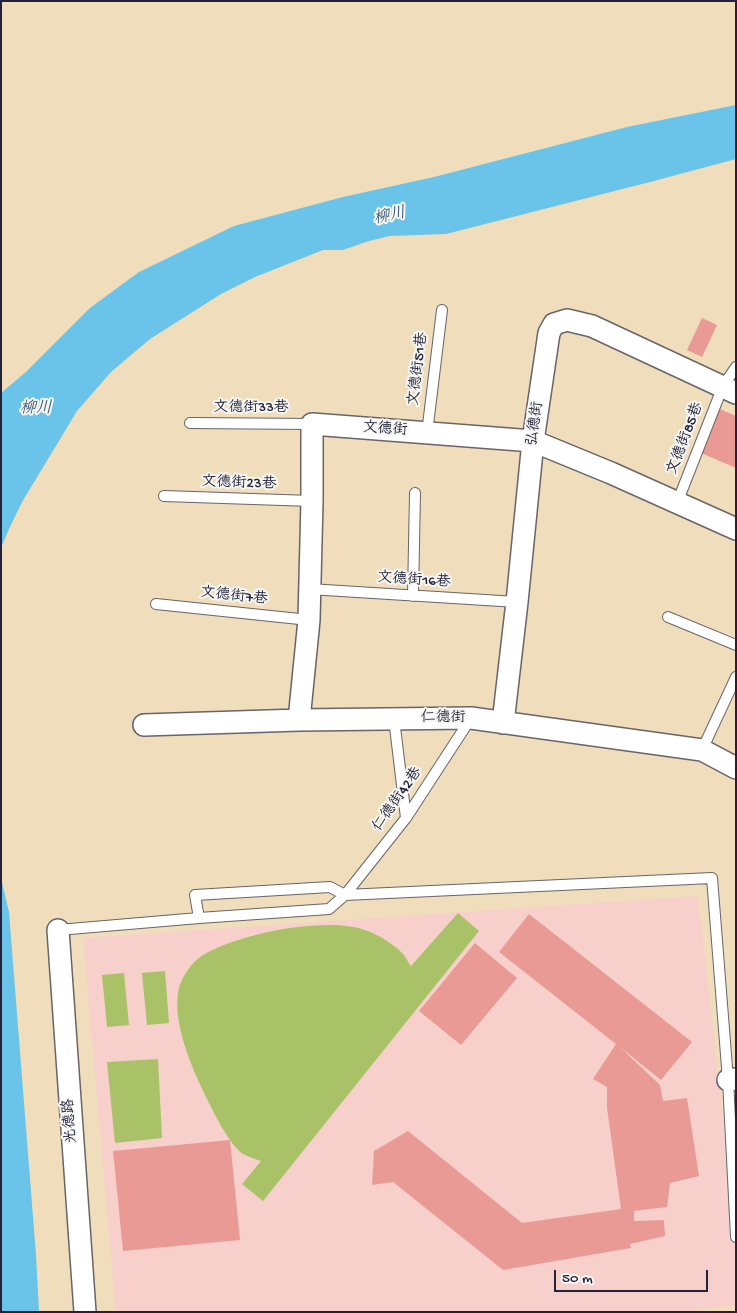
<!DOCTYPE html>
<meta charset="utf-8">
<style>
body{margin:0}
#map{position:relative;width:737px;height:1313px;overflow:hidden;background:#efddbc;font-family:"Gochi Hand",sans-serif}
canvas{display:block}
.frame{position:absolute;inset:0;border:2px solid #22223b;pointer-events:none}
.scale{position:absolute;left:554px;top:1270px;width:154px;height:22px;box-sizing:border-box;border:2px solid #22223b;border-top:0;padding-left:6px;font-size:15px;line-height:18px;white-space:nowrap;color:#22223b;-webkit-text-stroke:4px #f6f6f2;paint-order:stroke}
</style>
<div id="map">
<canvas width="737" height="1313"></canvas>
<div class="frame"></div>
<div class="scale">50 m</div>
</div>
<script>
const ctx = document.querySelector('canvas').getContext('2d');
ctx.lineJoin = 'round';
function paint(path, color) {
  ctx.fillStyle = color;
  ctx.fill(path, 'evenodd');
}
function strokePath(path, color, width, dash) {
  ctx.strokeStyle = color;
  ctx.lineWidth = width;
  ctx.lineCap = dash ? 'butt' : 'round';
  ctx.setLineDash(dash || []);
  ctx.stroke(path);
}
function label(font, color, halo, rows, align = 'center') {
  ctx.font = font + ' "Gochi Hand","LXGW WenKai TC",sans-serif';
  ctx.lineWidth = 4;
  ctx.setLineDash([]);
  ctx.textBaseline = 'middle';
  ctx.strokeStyle = halo;
  ctx.fillStyle = color;
  for (const [text, x, y, turn = 0] of rows) {
    ctx.save();
    ctx.translate(x, y);
    ctx.rotate((+turn || 0) * Math.PI / 180);
    ctx.textAlign = isNaN(turn) ? turn : align;
    if (halo) ctx.strokeText(text, 0, 0);
    ctx.fillText(text, 0, 0);
    ctx.restore();
  }
}
const built = new Path2D(`
 M 698,896 L 736,1233 L 736,1305 L 687,1312 L 116,1312 L 83,938 Z`);
const green = new Path2D(`
 M 458,913 L 479,931 L 263,1201 L 242,1184 L 261,1161 C 255,1159 249,1157 243,1154 C 229,1144 214,1113 206,1097 C 192,1068 171,1021 179,988 C 182,976 192,962 203,955 C 240,933 328,915 368,931 C 380,936 394,944 403,954 C 406,957 408,963 411,966 Z
 M 165,971 L 169,1023 L 147,1025 L 142,973 Z
 M 124,973 L 129,1025 L 107,1027 L 102,975 Z
 M 158,1059 L 162,1138 L 115,1143 L 107,1062 Z`);
const water = new Path2D(`
 M 736,105 L 736,159 L 650,182 L 446,234 L 390,236 L 369,241 L 343,250 L 323,250 L 255,277 L 221,294 L 150,339 L 111,372 L 77,411 L 22,502 L 9,529 L 1,548 L 1,393 L 26,372 L 90,308 L 139,272 L 234,226 L 343,197 L 434,177 L 627,127 Z
 M 1,878 L 9,912 L 36,1255 L 39,1312 L 1,1312 Z`);
const building = new Path2D(`
 M 702,318 L 717,325 L 702,357 L 687,350 Z
 M 720,409 L 736,416 L 736,468 L 701,453 Z
 M 529,914 L 692,1042 L 661,1080 L 620,1047 L 660,1085 L 663,1101 L 687,1098 L 699,1176 L 670,1183 L 667,1207 L 634,1211 L 634,1221 L 664,1220 L 665,1236 L 630,1244 L 631,1248 L 503,1270 L 393,1182 L 372,1185 L 374,1151 L 408,1131 L 522,1223 L 621,1209 L 607,1108 L 607,1087 L 593,1079 L 616,1044 L 499,952 Z
 M 475,943 L 517,978 L 461,1045 L 419,1011 Z
 M 230,1140 L 240,1240 L 123,1251 L 113,1151 Z`);
const lane = new Path2D(`
 M 190,423 L 312,424
 M 427,433 L 442,310
 M 164,496 L 312,501
 M 677,503 L 723,386 L 736,367
 M 309,589 L 517,602
 M 413,596 L 415,493
 M 156,604 L 309,620
 M 668,617 L 736,645
 M 394,719 L 406,818
 M 702,750 L 736,677
 M 199,918 L 195,895 L 330,887 L 345,895 L 712,878 L 728,1080 L 736,1237
 M 58,930 L 199,918 L 329,909 L 345,895 L 406,818 L 471,718`);
const street = new Path2D(`
 M 299,720 L 309,620 L 312,501 L 312,424 L 533,441 L 611,473 L 736,529
 M 503,723 L 517,602 L 533,441 L 549,333 L 554,324 L 567,320 L 592,326 L 736,393
 M 144,725 L 299,720 L 471,718 L 702,750 L 736,768
 M 58,930 L 85,1312
 M 728,1080 L 736,1079`);
const streetNames = [
 ["文德街51巷",419,369,-83],
 ["文德街33巷",251,409],
 ["弘德街",536,424,-82],
 ["文德街",385,430,4],
 ["文德街85巷",686,439,-69],
 ["文德街23巷",239,484,2],
 ["文德街16巷",414,581,4],
 ["文德街7巷",234,597,6],
 ["仁德街",443,719],
 ["仁德街42巷",398,800,-55],
 ["光德路",71,1121,-94]
];
const waterNames = [
 ["柳川",390,217,-12],
 ["柳川",36,410]
];
paint(built, '#f7d0cc');
paint(green, '#a9c167');
paint(water, '#6ac3e8');
paint(building, '#ea9a94');
strokePath(lane, '#6a6368', 12);
strokePath(street, '#6a6368', 24);
strokePath(lane, '#fff', 10);
strokePath(street, '#fff', 21);
label('15px', '#22223b', '#f6f6f2', streetNames);
label('italic 16px', '#3b5a78', '#f6f6f2', waterNames);
</script>
